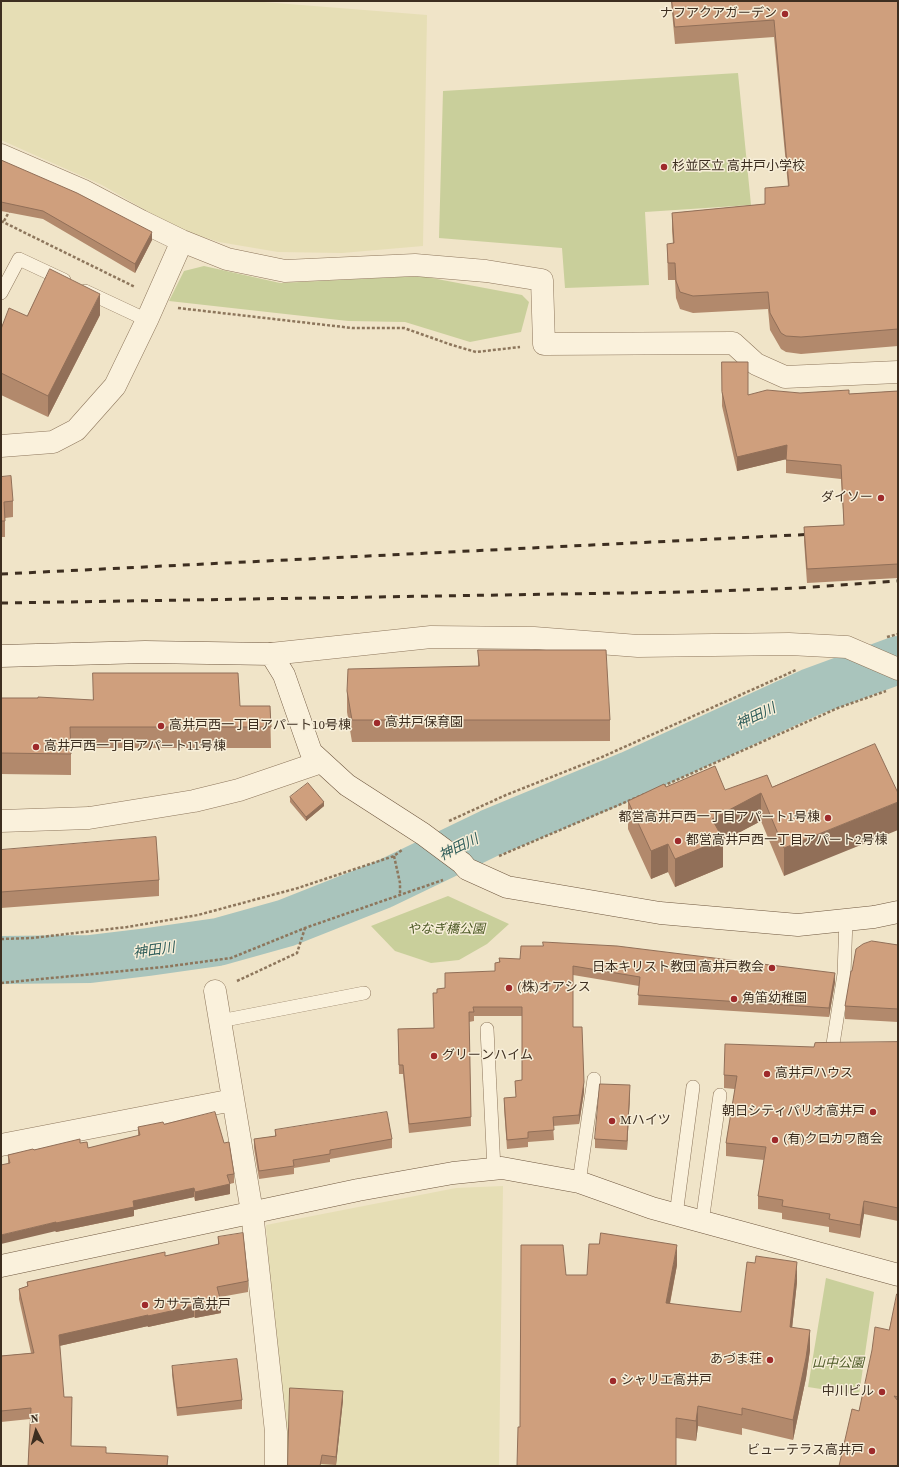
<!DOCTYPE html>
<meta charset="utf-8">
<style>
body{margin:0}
#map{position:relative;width:899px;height:1467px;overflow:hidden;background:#f0e4c8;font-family:"Source Serif 4",serif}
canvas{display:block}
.frame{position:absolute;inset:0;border:2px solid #3d2e20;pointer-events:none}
.north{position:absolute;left:16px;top:1411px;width:40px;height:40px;-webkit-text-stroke:3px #f7eed8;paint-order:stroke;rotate:354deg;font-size:11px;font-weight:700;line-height:16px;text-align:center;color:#3d2e20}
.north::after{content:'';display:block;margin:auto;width:14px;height:18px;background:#3d2e20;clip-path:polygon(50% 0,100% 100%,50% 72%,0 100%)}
</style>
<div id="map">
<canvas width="899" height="1467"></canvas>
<div class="frame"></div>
<div class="north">N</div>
</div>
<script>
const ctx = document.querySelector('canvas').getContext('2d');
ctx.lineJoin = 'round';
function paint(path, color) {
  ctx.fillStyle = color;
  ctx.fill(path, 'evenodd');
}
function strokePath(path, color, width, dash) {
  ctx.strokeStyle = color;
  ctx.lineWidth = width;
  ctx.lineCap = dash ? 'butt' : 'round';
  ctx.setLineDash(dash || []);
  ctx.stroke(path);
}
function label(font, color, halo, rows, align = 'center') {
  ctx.font = font + ' "Source Serif 4","Noto Sans JP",serif';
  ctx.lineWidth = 3;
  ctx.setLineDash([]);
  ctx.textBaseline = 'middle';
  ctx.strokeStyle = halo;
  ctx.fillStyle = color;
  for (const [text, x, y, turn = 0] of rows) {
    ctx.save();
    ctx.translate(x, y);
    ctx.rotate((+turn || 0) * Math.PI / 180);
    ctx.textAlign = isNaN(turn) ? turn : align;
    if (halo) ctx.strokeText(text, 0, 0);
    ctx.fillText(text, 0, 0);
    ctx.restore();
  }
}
const farmland = new Path2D(`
 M 1,1 L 251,1 L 427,15 L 423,246 L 342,253 L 278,252 L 219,242 L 178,229 L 102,185 L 1,140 Z
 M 503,1186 L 499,1466 L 282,1466 L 266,1225 L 456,1188 Z`);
const green = new Path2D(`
 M 738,73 L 751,205 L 645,212 L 649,285 L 565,288 L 562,248 L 439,238 L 443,91 Z
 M 204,266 L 280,283 L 421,276 L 522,295 L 529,302 L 521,332 L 470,342 L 405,322 L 348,321 L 169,301 L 184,271 Z
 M 448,896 L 509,924 L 487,944 L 459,960 L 431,963 L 395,951 L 371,926 Z
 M 826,1278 L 874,1292 L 859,1395 L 808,1387 Z`);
const river = new Path2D(`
 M 1,960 L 90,959 L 148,952 L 218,942 L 286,923 L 382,885 L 490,833 L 630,775 L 811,692 L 898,660`);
const path = new Path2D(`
 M 1,221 L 135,287
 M 4,221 L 10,210
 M 178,308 L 352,328 L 404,328 L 452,345 L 476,352 L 520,347
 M 887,637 L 898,634
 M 663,786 L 838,708 L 886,691
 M 449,821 L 506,795 L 602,757 L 796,670
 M 394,856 L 400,883 L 400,895
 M 499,856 L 647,793
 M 1,939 L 32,938 L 127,927 L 198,915 L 298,888 L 394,856 L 402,850
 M 237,981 L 297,953 L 305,928
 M 1,983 L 164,967 L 231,958 L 305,928 L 443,880`);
const lane = new Path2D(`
 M 85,291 L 147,320
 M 1,293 L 19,259 L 64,280
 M 220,1021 L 364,993
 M 487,1029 L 494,1169
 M 833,1044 L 844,974 L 846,920
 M 579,1182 L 594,1079
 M 676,1215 L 693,1087
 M 702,1222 L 720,1095`);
const street = new Path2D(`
 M 1,155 L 82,190 L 141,221 L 182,241 L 227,259 L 285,271 L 415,265 L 486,271 L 542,280 L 544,344 L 733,343 L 756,364 L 785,377 L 898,372
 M 1,446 L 53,442 L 76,430 L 115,386 L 147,320 L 182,241
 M 271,654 L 431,637 L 534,638 L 638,646 L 789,644 L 847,647 L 898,669
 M 1,821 L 89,818 L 194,801 L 239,790 L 321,762
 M 215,991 L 252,1212 L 276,1432 L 276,1466
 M 1,1145 L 233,1100`);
const secondary = new Path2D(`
 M 1,656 L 145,652 L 271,654 L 284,675 L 311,752 L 347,785 L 423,834 L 462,863 L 467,869 L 507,887 L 660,913 L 798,925 L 874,917 L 898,912
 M 1,1266 L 358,1190 L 453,1173 L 502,1168 L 579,1182 L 652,1208 L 898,1275`);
const rail = new Path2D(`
 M 1,574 L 816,534
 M 1,603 L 686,592 L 797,588 L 898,581`);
const wall = new Path2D(`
 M 671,1 L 898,1 L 898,346 L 801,354 L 786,352 L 781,349 L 770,330 L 768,309 L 693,313 L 680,309 L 676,298 L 675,280 L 668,280 L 667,244 L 673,244 L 672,230 L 672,213 L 765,204 L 788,186 L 774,37 L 675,44 Z
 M 1,160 L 152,240 L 135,273 L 43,219 L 1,211 Z
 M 100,315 L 48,417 L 1,395 L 1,421 L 1,329 L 27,316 Z
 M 722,362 L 748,395 L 800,393 L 849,394 L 898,391 L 898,578 L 807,583 L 804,541 L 804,527 L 844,525 L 841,479 L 786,473 L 786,459 L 737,471 L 722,406 Z
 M 1,477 L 13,501 L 13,517 L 5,518 L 5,537 L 1,537 Z
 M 478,650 L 610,720 L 610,741 L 352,742 L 347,712 L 347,691 L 478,666 Z
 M 1,698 L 93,700 L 240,706 L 270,706 L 271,748 L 71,748 L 71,775 L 1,774 Z
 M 875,744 L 784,876 L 761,821 L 723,841 L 723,867 L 675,887 L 668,872 L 651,879 L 628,829 L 628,801 L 666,787 L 725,790 L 772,787 Z
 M 290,797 L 324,806 L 306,821 L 290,802 Z
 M 1,850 L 159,880 L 159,896 L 1,908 Z
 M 898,945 L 898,1022 L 845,1019 L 845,1006 L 852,971 Z
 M 499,958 L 835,982 L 829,1017 L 638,1005 L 639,986 L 573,975 L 573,1027 L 584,1092 L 579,1124 L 553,1126 L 554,1140 L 528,1142 L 528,1147 L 507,1149 L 504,1108 L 504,1098 L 516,1097 L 515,1081 L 522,1080 L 522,1016 L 474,1016 L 474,1021 L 469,1022 L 471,1126 L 409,1133 L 403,1074 L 399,1074 L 398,1029 L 434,1028 L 437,989 L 445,988 L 495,971 L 499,962 Z
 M 898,1042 L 898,1221 L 864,1214 L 860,1238 L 829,1232 L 829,1227 L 782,1219 L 782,1213 L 758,1209 L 758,1196 L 764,1160 L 726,1156 L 726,1143 L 735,1089 L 724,1088 L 724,1075 L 814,1047 Z
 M 630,1094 L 627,1150 L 595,1148 L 595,1139 Z
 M 164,1124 L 224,1143 L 234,1174 L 234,1183 L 229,1184 L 230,1194 L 195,1201 L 194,1197 L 134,1210 L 134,1216 L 56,1232 L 8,1164 L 8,1155 L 80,1143 L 88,1148 L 138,1136 L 138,1127 Z
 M 275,1130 L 392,1139 L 392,1148 L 330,1159 L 330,1162 L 294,1168 L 294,1174 L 259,1179 L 254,1148 L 254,1139 L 275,1136 Z
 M 218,1237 L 248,1281 L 248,1292 L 220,1297 L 221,1313 L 195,1318 L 194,1317 L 148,1327 L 148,1326 L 59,1346 L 64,1397 L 72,1408 L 71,1446 L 168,1466 L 28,1466 L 30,1419 L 1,1422 L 1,1356 L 31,1353 L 19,1299 L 19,1289 L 27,1286 L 27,1282 L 165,1256 L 218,1245 Z
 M 677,1265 L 670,1304 L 741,1312 L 797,1282 L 792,1328 L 810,1350 L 806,1378 L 793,1440 L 742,1428 L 742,1435 L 698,1426 L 696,1441 L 676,1438 L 520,1427 L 566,1275 L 587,1275 Z
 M 898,1294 L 898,1466 L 859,1411 L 889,1330 Z
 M 172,1366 L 242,1400 L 242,1409 L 177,1416 L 172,1375 Z
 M 343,1400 L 336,1465 L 322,1464 L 288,1466 Z`);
const shadedWall = new Path2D(`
 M 152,232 L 152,240 L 135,273 L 135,264 Z
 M 100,294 L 100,315 L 48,417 L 48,396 Z
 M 787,445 L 787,459 L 737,471 L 737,457 Z
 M 761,793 L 761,821 L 723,841 L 723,867 L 675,887 L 675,859 L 712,819 Z
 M 324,802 L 324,806 L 306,821 L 306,817 Z
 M 898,802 L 898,830 L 784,876 L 784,848 Z
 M 668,844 L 668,872 L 651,879 L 651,851 Z
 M 835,973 L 835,982 L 829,1017 L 829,1008 Z
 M 584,1082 L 584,1092 L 579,1124 L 579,1115 Z
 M 630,1085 L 630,1094 L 627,1150 L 627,1141 Z
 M 230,1184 L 230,1194 L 195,1201 L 195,1192 Z
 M 194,1188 L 194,1197 L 134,1210 L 134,1216 L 56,1232 L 56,1223 L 133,1201 Z
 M 864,1201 L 864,1214 L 860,1238 L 860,1225 Z
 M 56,1222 L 56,1231 L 1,1244 L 1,1235 Z
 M 677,1245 L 677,1265 L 666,1323 L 666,1303 Z
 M 797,1262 L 797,1282 L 790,1347 L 790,1327 Z
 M 221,1302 L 221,1313 L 195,1318 L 195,1307 Z
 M 194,1306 L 194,1317 L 148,1327 L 148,1316 Z
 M 148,1315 L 148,1326 L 59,1346 L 59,1335 Z
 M 810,1330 L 810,1350 L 806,1378 L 793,1440 L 793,1420 Z
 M 343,1391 L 343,1400 L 336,1465 L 336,1457 Z
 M 698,1406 L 698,1426 L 696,1441 L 696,1421 Z`);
const building = new Path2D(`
 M 672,1 L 898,1 L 898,329 L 801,337 L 786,336 L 781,333 L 770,313 L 768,292 L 693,296 L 680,292 L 676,281 L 675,263 L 668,263 L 667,244 L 674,243 L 672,213 L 765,204 L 765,188 L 789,186 L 774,20 L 675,27 Z
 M 1,160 L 77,193 L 152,232 L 135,264 L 43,211 L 1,202 Z
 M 50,269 L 100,294 L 48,396 L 1,373 L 1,329 L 9,308 L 27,316 Z
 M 722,362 L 748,362 L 748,395 L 767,390 L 800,393 L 849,390 L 849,394 L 898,391 L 898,564 L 807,569 L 804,527 L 844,525 L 841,465 L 786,460 L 787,445 L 737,457 L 722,392 Z
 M 11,476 L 13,501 L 4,502 L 5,521 L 1,521 L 1,477 Z
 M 478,650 L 606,650 L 610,720 L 352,720 L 347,691 L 348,669 L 479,666 Z
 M 93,673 L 238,673 L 240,706 L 270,706 L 271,727 L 70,727 L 71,754 L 1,753 L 1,698 L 38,698 L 38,697 L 93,700 Z
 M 875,744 L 898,793 L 898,802 L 784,848 L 761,793 L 712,819 L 723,839 L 675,859 L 668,844 L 651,851 L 628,801 L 664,784 L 666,787 L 715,766 L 725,790 L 767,775 L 772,787 Z
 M 308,783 L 324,802 L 306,817 L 290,797 Z
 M 156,837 L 159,880 L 1,892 L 1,850 Z
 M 872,941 L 898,945 L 898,1009 L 845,1006 L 851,971 L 852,971 L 856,949 L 863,944 Z
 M 543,942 L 617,946 L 835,973 L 829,1008 L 638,995 L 640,977 L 573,966 L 573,1027 L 582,1027 L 584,1082 L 579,1115 L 553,1117 L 554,1130 L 528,1132 L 528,1138 L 507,1140 L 504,1098 L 516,1097 L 515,1081 L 522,1080 L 522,1007 L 473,1007 L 474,1012 L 469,1012 L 471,1117 L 409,1124 L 403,1065 L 399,1065 L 398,1029 L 434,1028 L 433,993 L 437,993 L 437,989 L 445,988 L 445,973 L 495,971 L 495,963 L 500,962 L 499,958 L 520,959 L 521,946 L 543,946 Z
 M 898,1042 L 898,1208 L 864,1201 L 860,1225 L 829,1219 L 830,1214 L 782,1206 L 783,1200 L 758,1196 L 766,1147 L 726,1143 L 737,1076 L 724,1075 L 725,1044 L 814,1047 L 815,1043 Z
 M 600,1084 L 630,1085 L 627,1141 L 595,1139 Z
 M 215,1112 L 224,1143 L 229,1142 L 234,1174 L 227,1175 L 230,1184 L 195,1192 L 194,1188 L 133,1201 L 134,1207 L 56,1223 L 56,1222 L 1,1235 L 1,1165 L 10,1163 L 8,1155 L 33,1149 L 34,1150 L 80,1139 L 80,1143 L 87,1142 L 88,1148 L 140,1135 L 138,1127 L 163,1122 L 164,1124 Z
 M 387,1112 L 392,1139 L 330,1150 L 330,1154 L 293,1160 L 294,1166 L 259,1171 L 254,1139 L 276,1136 L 275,1130 Z
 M 243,1233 L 248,1281 L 217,1287 L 221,1302 L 195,1307 L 194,1306 L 148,1316 L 148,1315 L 59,1335 L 64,1397 L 72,1397 L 71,1446 L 106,1447 L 106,1453 L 168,1456 L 167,1466 L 28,1466 L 31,1408 L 1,1411 L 1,1356 L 34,1353 L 19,1289 L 28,1286 L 27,1282 L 165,1252 L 165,1256 L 219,1244 L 218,1237 Z
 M 601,1233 L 677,1245 L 666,1303 L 741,1312 L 747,1262 L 755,1263 L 756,1256 L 797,1262 L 790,1327 L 810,1330 L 806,1358 L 793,1420 L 742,1408 L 742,1415 L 698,1406 L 696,1421 L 676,1418 L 676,1466 L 517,1466 L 518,1427 L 520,1427 L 521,1245 L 563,1245 L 566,1275 L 587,1275 L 589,1244 L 599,1244 Z
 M 897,1294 L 898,1294 L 898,1397 L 894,1396 L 898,1401 L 898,1466 L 839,1466 L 852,1409 L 859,1411 L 872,1350 L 875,1327 L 889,1330 Z
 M 237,1359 L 242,1400 L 177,1408 L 172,1366 Z
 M 290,1388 L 343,1391 L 336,1457 L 322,1455 L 320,1466 L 288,1466 Z`);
const markers = [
 [785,14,4,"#9e2a2b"],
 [664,167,4,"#9e2a2b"],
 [881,498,4,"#9e2a2b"],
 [377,723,4,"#9e2a2b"],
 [161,726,4,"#9e2a2b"],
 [36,747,4,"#9e2a2b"],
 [828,818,4,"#9e2a2b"],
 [678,841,4,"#9e2a2b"],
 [772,968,4,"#9e2a2b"],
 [509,988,4,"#9e2a2b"],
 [734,999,4,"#9e2a2b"],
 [434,1056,4,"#9e2a2b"],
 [767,1074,4,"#9e2a2b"],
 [873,1112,4,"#9e2a2b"],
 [612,1121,4,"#9e2a2b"],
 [775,1140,4,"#9e2a2b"],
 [145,1305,4,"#9e2a2b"],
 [770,1360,4,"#9e2a2b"],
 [613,1381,4,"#9e2a2b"],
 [882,1392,4,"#9e2a2b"],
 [872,1451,4,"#9e2a2b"]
];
const poiNames = [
 ["ナフアクアガーデン",777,14,"right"],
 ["杉並区立 高井戸小学校",672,167],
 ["ダイソー",873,498,"right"],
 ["高井戸保育園",385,723],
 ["高井戸西一丁目アパート10号棟",169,726],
 ["高井戸西一丁目アパート11号棟",44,747],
 ["都営高井戸西一丁目アパート1号棟",820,818,"right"],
 ["都営高井戸西一丁目アパート2号棟",686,841],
 ["日本キリスト教団 高井戸教会",764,968,"right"],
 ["(株)オアシス",517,988],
 ["角笛幼稚園",742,999],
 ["グリーンハイム",442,1056],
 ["高井戸ハウス",775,1074],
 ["朝日シティパリオ高井戸",865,1112,"right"],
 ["Mハイツ",620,1121],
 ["(有)クロカワ商会",783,1140],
 ["カサテ高井戸",153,1305],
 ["あづま荘",762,1360,"right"],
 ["シャリエ高井戸",621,1381],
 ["中川ビル",874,1392,"right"],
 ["ビューテラス高井戸",864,1451,"right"]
];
const parkNames = [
 ["やなぎ橋公園",446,930],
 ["山中公園",838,1364]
];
const waterNames = [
 ["神田川",756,717,-25],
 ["神田川",459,848,-26],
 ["神田川",154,951,-8]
];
paint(farmland, '#e6deb5');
paint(green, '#c9cf9b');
strokePath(river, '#a9c4bc', 48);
strokePath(lane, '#8d765c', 14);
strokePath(street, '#8d765c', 23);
strokePath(secondary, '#6f573f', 23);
strokePath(path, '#8d765c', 2.5, [3, 2]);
strokePath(lane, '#faf1dc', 13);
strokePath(street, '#faf1dc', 22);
strokePath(secondary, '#faf1dc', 22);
strokePath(rail, '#3d2e20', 3, [7, 7]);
paint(wall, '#b2896c');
paint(shadedWall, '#916f58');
paint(building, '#cf9f7d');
strokePath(building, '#916f58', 1);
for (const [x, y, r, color] of markers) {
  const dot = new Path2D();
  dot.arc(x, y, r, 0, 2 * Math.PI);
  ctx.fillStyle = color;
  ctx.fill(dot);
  strokePath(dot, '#f7eed8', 1.5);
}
label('13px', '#3d2e20', '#f7eed8', poiNames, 'left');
label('italic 13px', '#4d5a26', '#f7eed8', parkNames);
label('italic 14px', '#2f5d5a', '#f7eed8', waterNames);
</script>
